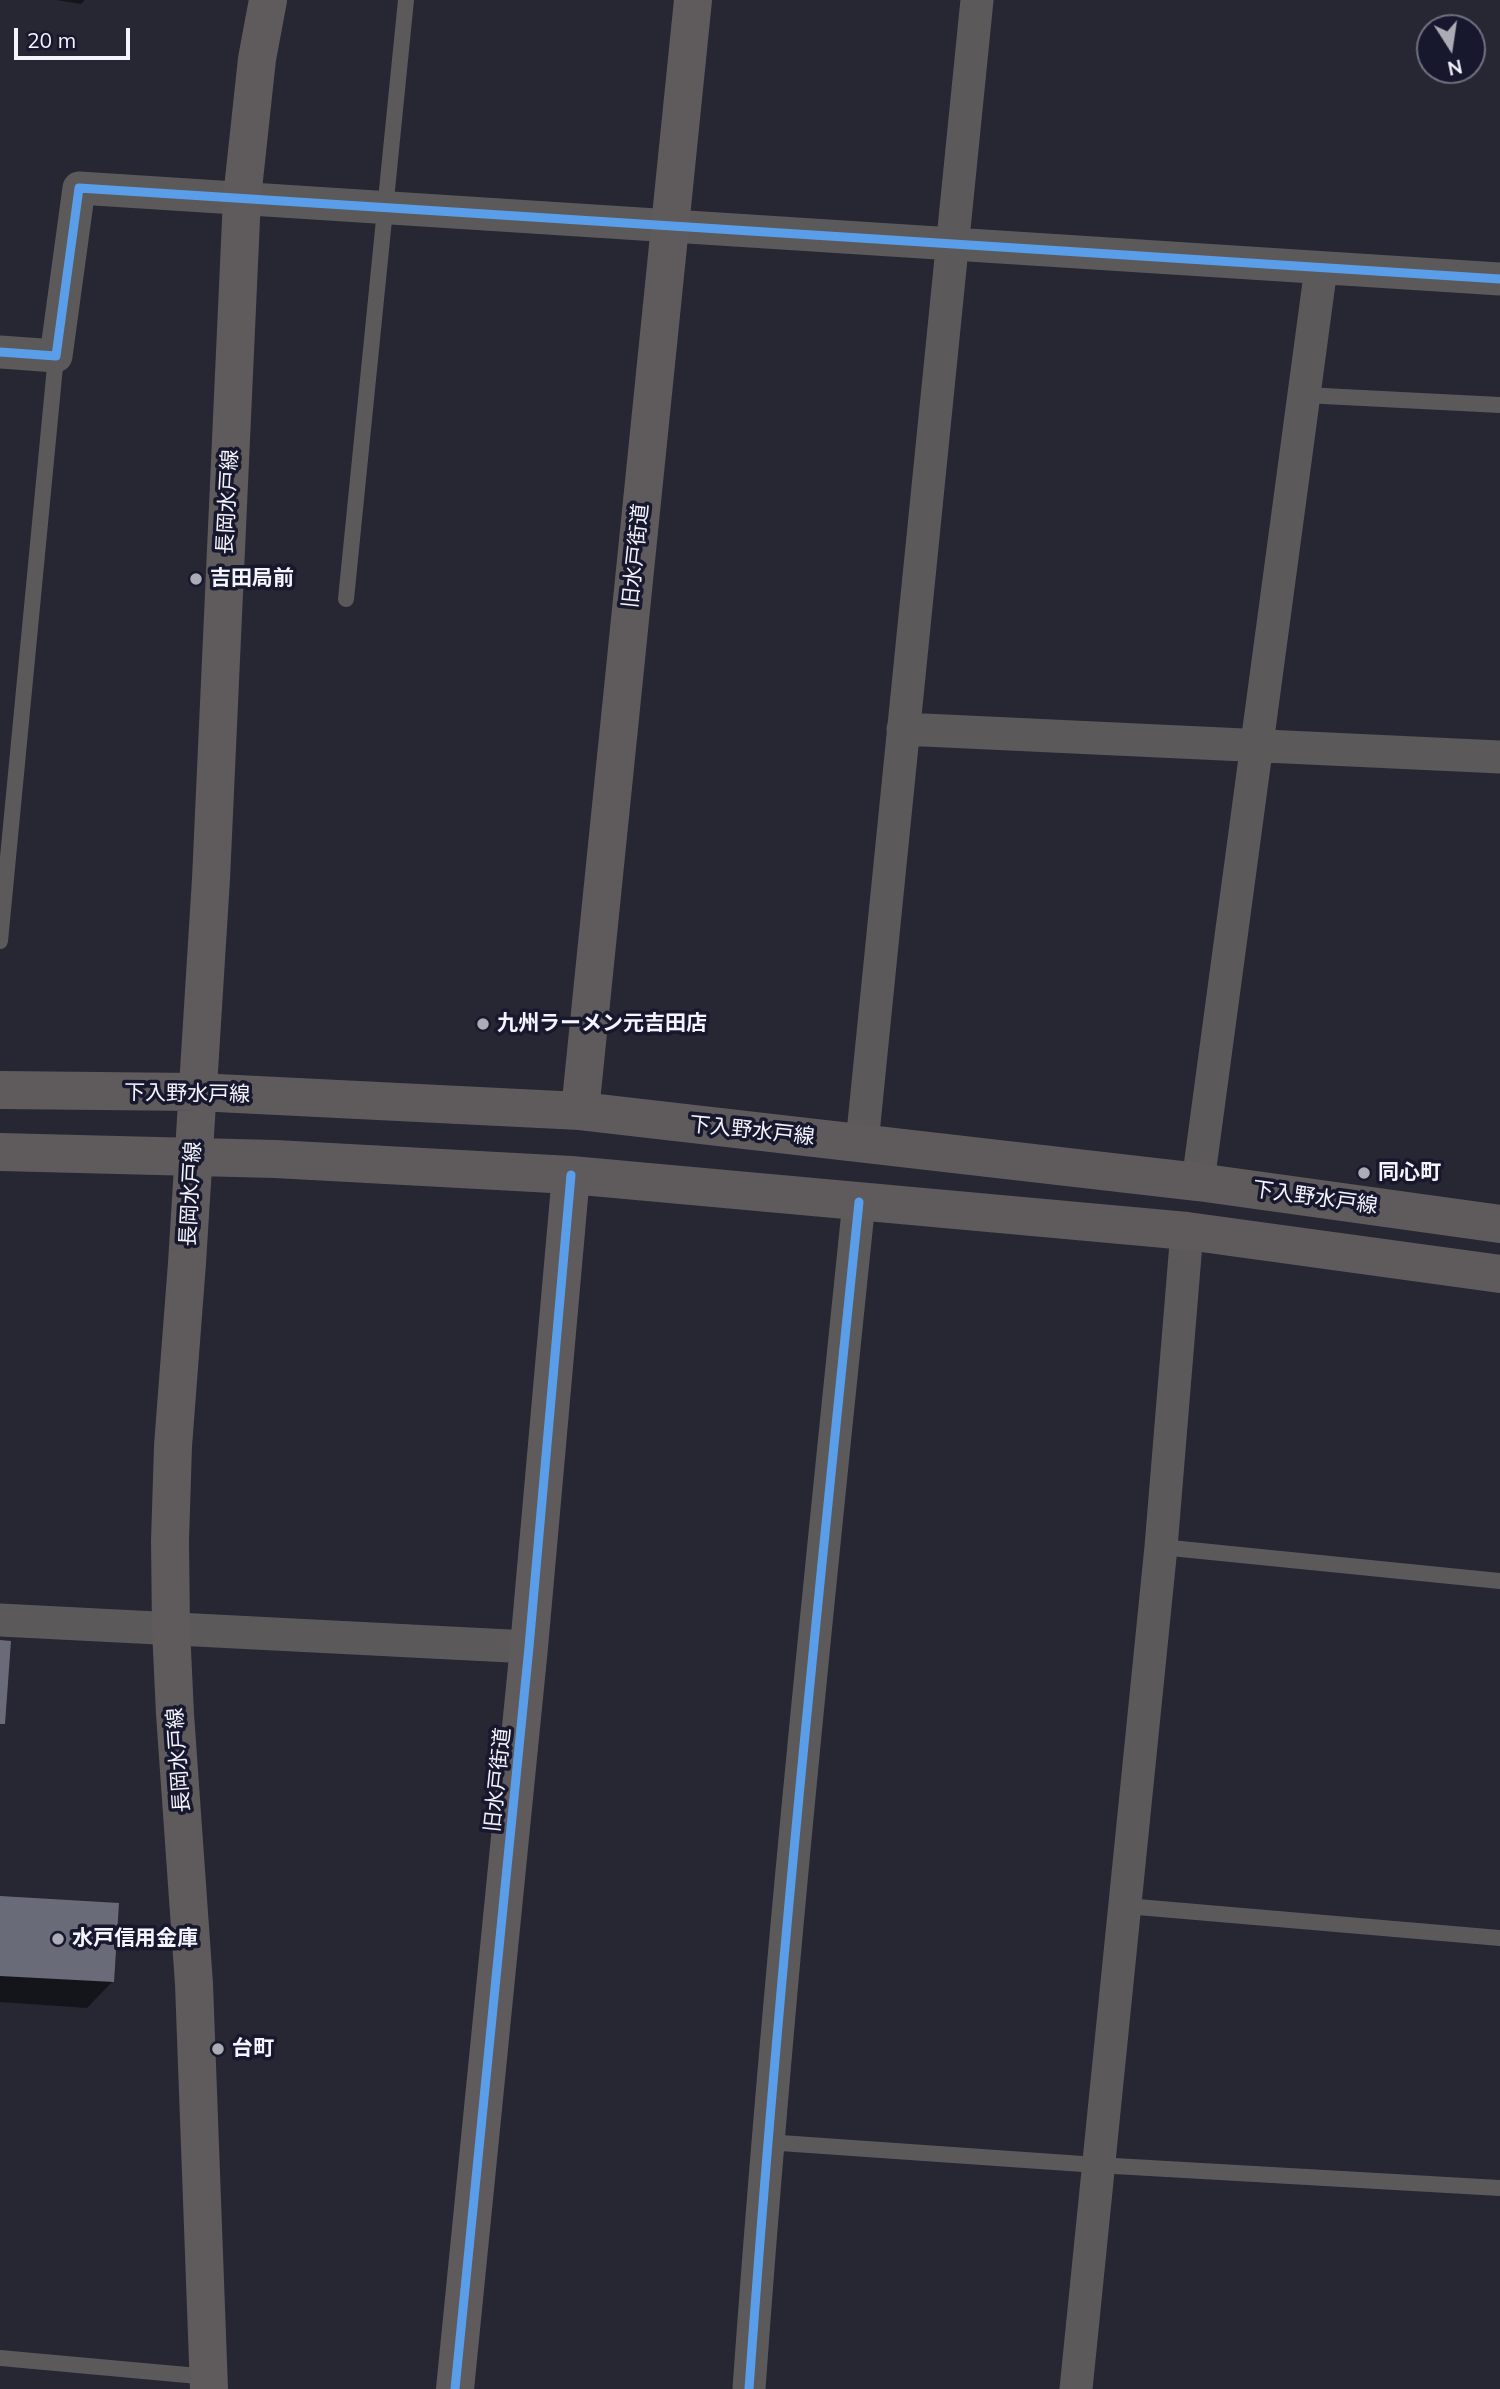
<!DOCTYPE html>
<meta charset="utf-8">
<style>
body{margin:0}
#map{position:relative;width:1500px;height:2389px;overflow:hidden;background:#262733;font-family:Mulish,sans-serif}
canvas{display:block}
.north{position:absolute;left:1416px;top:14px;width:70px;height:70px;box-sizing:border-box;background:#17182e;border:2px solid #6f7081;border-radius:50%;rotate:168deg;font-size:19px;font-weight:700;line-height:28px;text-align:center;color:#f3f4fd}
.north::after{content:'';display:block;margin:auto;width:24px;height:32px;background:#abacb6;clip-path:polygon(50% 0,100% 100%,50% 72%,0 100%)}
.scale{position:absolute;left:14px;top:28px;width:116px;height:32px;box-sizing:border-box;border:4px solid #f3f4fd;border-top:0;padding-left:9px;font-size:21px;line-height:24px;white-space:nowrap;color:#f3f4fd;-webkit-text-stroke:5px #17182e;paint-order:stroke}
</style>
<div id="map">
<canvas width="1500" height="2389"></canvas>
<div class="north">N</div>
<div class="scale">20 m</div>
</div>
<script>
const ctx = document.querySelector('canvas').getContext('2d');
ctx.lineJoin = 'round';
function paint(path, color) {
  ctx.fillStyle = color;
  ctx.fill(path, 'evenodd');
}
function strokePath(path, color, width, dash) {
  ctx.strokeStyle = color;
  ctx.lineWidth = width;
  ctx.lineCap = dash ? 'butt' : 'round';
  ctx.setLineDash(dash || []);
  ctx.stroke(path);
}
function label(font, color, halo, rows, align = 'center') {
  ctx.font = font + ' Mulish,"Noto Sans JP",sans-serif';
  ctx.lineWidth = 7;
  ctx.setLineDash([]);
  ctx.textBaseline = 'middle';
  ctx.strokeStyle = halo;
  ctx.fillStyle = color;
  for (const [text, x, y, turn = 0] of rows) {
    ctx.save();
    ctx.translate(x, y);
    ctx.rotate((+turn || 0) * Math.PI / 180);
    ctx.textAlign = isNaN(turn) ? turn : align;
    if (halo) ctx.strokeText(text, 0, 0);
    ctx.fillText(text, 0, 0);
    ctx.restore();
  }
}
const shadow = new Path2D(`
 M 56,0 L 85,0 L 81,4 Z
 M 0,1898 L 112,1982 L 87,2008 L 0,2002 Z`);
const building = new Path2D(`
 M 0,1640 L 11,1641 L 5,1724 L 0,1724 Z
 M 0,1896 L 119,1903 L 114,1982 L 0,1976 Z`);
const lane = new Path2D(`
 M 1304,395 L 1500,405
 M 346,599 L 406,0
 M 0,941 L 56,356
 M 1161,1547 L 1500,1581
 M 1126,1906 L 1500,1938
 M 766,2142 L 1097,2165 L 1500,2188
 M 0,2358 L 209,2377`);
const street = new Path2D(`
 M 0,352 L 56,356 L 79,188 L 1500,279
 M 903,729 L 1500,757
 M 862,1143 L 977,0
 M 1198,1182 L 1321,268
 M 0,1620 L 529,1647
 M 749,2389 C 777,1993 818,1598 859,1202
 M 1076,2389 L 1161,1547 L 1187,1231`);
const secondary = new Path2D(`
 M 0,1090 L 197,1092 L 580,1111 L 1198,1182 L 1500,1224
 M 580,1111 L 693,0
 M 0,1152 L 275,1159 L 571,1175 L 1187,1231 L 1500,1274
 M 209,2389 L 194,1984 L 175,1714 L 171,1629 L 170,1541 L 173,1446 L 187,1263 L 211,879 L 242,198 L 257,59 L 268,0
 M 455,2389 L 529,1647 L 571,1175`);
const cycleway = new Path2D(`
 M 0,352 L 56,356 L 79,188 L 1500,279
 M 455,2389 L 529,1647 L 571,1175
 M 749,2389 C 777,1993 818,1598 859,1202`);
const markers = [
 [196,579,7,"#abacb6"],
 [483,1024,7,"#abacb6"],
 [1364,1173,7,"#abacb6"],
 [58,1939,7,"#abacb6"],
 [218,2049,7,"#abacb6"]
];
const streetNames = [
 ["長岡水戸線",228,502,-87],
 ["旧水戸街道",636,556,-84],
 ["下入野水戸線",187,1094,1],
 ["下入野水戸線",752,1131,6],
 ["長岡水戸線",191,1194,-87],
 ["下入野水戸線",1315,1198,8],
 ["長岡水戸線",179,1760,-94],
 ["旧水戸街道",498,1780,-84]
];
const poiNames = [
 ["吉田局前",210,579],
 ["九州ラーメン元吉田店",497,1024],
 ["同心町",1378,1173],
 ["水戸信用金庫",72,1939],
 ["台町",232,2049]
];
paint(shadow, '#0007');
paint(building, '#6a6b79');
strokePath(lane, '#5c595b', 16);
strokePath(street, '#5c595b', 33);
strokePath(secondary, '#5f5a5c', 38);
strokePath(cycleway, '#5a9eea', 9);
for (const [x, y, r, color] of markers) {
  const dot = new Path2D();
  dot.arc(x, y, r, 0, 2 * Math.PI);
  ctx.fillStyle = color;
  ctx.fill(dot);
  strokePath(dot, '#17182e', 2.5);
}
label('21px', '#f3f4fd', '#17182e', streetNames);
label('bold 21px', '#f3f4fd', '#17182e', poiNames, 'left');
</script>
